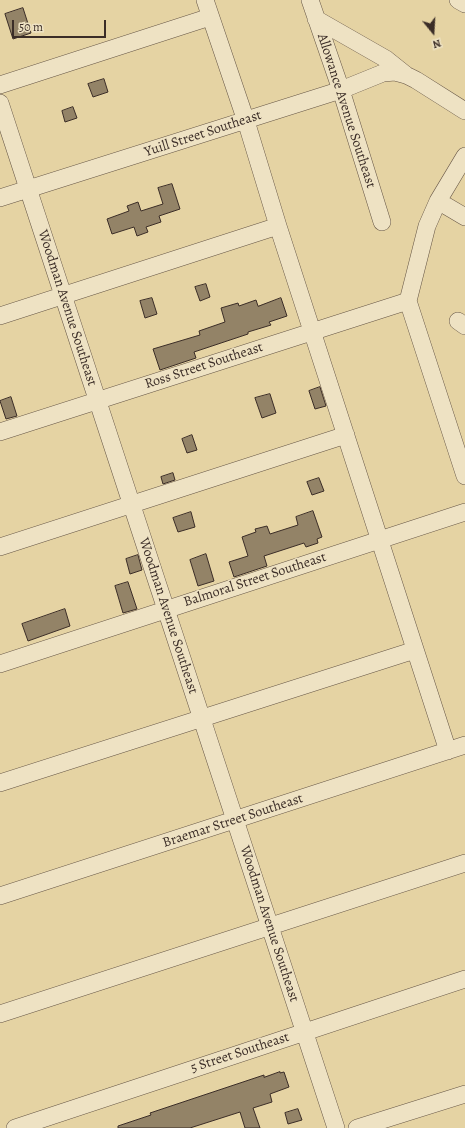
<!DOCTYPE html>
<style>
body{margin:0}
#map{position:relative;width:465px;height:1128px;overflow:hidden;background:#e5d3a3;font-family:Alegreya,serif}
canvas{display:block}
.north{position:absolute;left:413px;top:12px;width:40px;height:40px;-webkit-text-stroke:3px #eee2c3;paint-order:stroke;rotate:162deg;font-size:11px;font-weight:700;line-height:16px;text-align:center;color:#3b2d27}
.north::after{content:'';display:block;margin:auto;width:14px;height:18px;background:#3b2d27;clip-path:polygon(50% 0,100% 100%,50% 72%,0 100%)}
.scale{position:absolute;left:12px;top:20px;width:94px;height:18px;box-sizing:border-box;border:2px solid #3b2d27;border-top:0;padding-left:5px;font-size:12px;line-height:14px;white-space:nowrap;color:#3b2d27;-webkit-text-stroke:3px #eee2c3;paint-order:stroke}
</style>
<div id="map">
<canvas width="465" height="1128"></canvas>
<div class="north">N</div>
<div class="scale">50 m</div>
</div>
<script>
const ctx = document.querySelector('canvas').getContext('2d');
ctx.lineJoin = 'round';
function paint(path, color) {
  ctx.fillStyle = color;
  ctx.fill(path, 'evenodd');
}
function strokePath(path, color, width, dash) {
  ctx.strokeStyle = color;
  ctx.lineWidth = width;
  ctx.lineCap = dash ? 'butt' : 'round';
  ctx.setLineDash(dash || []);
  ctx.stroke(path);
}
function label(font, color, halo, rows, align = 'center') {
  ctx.font = font + ' Alegreya,serif';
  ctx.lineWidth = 3;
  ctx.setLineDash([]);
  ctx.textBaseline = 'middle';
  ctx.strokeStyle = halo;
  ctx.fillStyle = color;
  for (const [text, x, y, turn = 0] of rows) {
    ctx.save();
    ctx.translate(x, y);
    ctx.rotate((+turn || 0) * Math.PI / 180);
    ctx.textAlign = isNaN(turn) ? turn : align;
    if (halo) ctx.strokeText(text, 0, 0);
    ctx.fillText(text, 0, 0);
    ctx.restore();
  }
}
const building = new Path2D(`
 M 23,8 L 31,33 L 13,39 L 5,14 Z
 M 104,79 L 108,92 L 93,97 L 88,84 Z
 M 73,107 L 77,118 L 65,122 L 62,111 Z
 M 172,184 L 180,209 L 159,216 L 161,222 L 146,227 L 148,232 L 137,236 L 134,227 L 112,234 L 107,219 L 129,211 L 127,206 L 138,202 L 141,211 L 163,204 L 158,188 Z
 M 206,284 L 210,297 L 200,301 L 195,287 Z
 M 152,298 L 157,314 L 145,318 L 140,301 Z
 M 281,298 L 287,316 L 269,322 L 271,325 L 248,332 L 248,334 L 194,352 L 196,358 L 160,370 L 153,349 L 200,335 L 199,331 L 225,322 L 221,308 L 238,303 L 239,306 L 256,300 L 258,306 Z
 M 320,387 L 326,406 L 315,409 L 309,391 Z
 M 270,394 L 276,413 L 262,418 L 255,398 Z
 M 11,397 L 17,416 L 6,419 L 0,401 Z
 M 192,435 L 197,450 L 187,453 L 182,439 Z
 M 173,473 L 175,480 L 163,484 L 161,477 Z
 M 319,478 L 324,491 L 312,495 L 307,482 Z
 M 313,511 L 322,537 L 317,539 L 318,543 L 306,547 L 304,543 L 264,556 L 267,566 L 234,577 L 229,562 L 248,556 L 242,537 L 256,532 L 255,529 L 267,526 L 270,534 L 298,525 L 296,517 Z
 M 191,512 L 195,527 L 178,532 L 173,518 Z
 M 206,554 L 214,581 L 198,586 L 190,560 Z
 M 138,555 L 142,570 L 130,574 L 126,559 Z
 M 128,582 L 137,609 L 123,613 L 115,586 Z
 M 65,609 L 70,626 L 28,641 L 22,624 Z
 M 280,1072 L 280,1073 L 284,1072 L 289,1087 L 270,1094 L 272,1102 L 253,1108 L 260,1128 L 245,1128 L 240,1112 L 190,1128 L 118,1128 L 118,1126 L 151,1115 L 150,1113 L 264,1075 L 264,1077 Z
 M 298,1109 L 302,1120 L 288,1124 L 285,1113 Z`);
const minor = new Path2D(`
 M 205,0 L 246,121 L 278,226 L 448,751
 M 310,0 L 341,90 L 382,222
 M 458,0 L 465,4
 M 316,19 L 386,59 L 406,75 L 416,80 L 465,111
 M 0,85 L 210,17
 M 0,103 L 336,1128
 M 0,198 L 341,90 L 383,73 L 395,72 L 406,75
 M 438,201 L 465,217
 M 408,301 L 465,476
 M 408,301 L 427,226 L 438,201 L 465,156
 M 0,316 L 278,226
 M 458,321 L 465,326
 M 0,432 L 408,301
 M 0,547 L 346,435
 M 0,664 L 465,512
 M 0,783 L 415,650
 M 0,896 L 465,745
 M 0,1014 L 465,863
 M 15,1128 L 465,979
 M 357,1128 L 465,1094`);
const streetNames = [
 ["Allowance Avenue Southeast",346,111,72],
 ["Yuill Street Southeast",203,134,-18],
 ["Woodman Avenue Southeast",67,308,72],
 ["Ross Street Southeast",204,366,-18],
 ["Balmoral Street Southeast",255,580,-18],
 ["Woodman Avenue Southeast",168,616,72],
 ["Braemar Street Southeast",233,821,-18],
 ["Woodman Avenue Southeast",269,924,72],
 ["5 Street Southeast",240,1053,-18]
];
paint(building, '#938367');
strokePath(building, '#3b2d27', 1);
strokePath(minor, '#665646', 18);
strokePath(minor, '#eee2c3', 17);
label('14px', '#3b2d27', '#eee2c3', streetNames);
</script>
